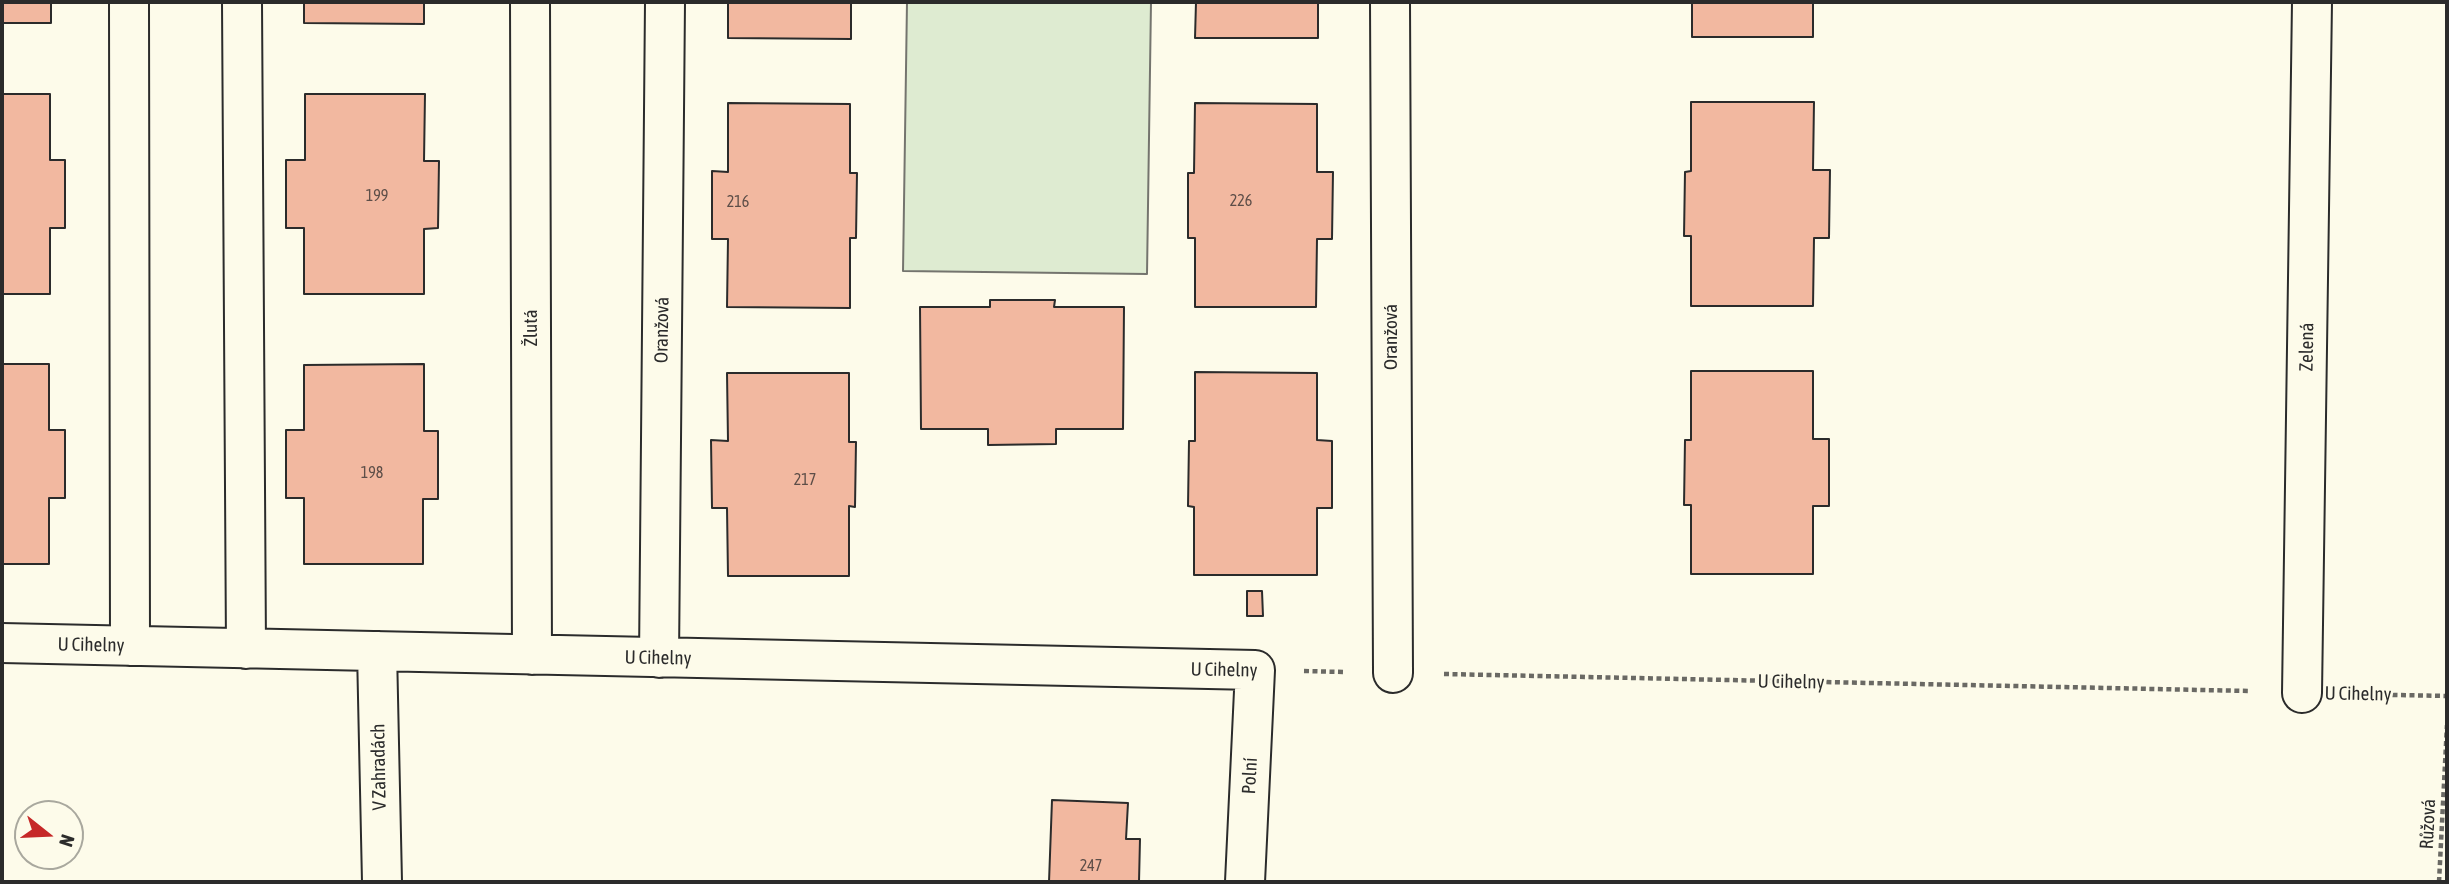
<!DOCTYPE html>
<meta charset="utf-8">
<style>
body{margin:0}
#map{position:relative;width:2449px;height:884px;overflow:hidden;background:#fdfbea;font-family:"Asap Condensed",sans-serif}
canvas{display:block}
.frame{position:absolute;inset:0;border:4px solid #2b2b2b;pointer-events:none}
.north{position:absolute;left:14px;top:800px;width:70px;height:70px;box-sizing:border-box;background:#fdfbea;border:2px solid #a9a89e;border-radius:50%;rotate:108deg;font-size:19px;font-weight:700;line-height:28px;text-align:center;color:#2b2b2b}
.north::after{content:'';display:block;margin:auto;width:24px;height:32px;background:#c62828;clip-path:polygon(50% 0,100% 100%,50% 72%,0 100%)}
</style>
<div id="map">
<canvas width="2449" height="884"></canvas>
<div class="frame"></div>
<div class="north">N</div>
</div>
<script>
const ctx = document.querySelector('canvas').getContext('2d');
ctx.lineJoin = 'round';
function paint(path, color) {
  ctx.fillStyle = color;
  ctx.fill(path, 'evenodd');
}
function strokePath(path, color, width, dash) {
  ctx.strokeStyle = color;
  ctx.lineWidth = width;
  ctx.lineCap = dash ? 'butt' : 'round';
  ctx.setLineDash(dash || []);
  ctx.stroke(path);
}
function label(font, color, halo, rows, align = 'center') {
  ctx.font = font + ' "Asap Condensed",sans-serif';
  ctx.lineWidth = 5;
  ctx.setLineDash([]);
  ctx.textBaseline = 'middle';
  ctx.strokeStyle = halo;
  ctx.fillStyle = color;
  for (const [text, x, y, turn = 0] of rows) {
    ctx.save();
    ctx.translate(x, y);
    ctx.rotate((+turn || 0) * Math.PI / 180);
    ctx.textAlign = isNaN(turn) ? turn : align;
    if (halo) ctx.strokeText(text, 0, 0);
    ctx.fillText(text, 0, 0);
    ctx.restore();
  }
}
const green = new Path2D(`
 M 907,2 L 1151,2 L 1147,274 L 903,271 Z`);
const building = new Path2D(`
 M 2,2 L 51,2 L 51,23 L 2,23 Z
 M 304,2 L 424,2 L 424,24 L 304,23 Z
 M 728,2 L 851,2 L 851,39 L 728,38 Z
 M 1196,2 L 1318,2 L 1318,38 L 1195,38 Z
 M 1692,2 L 1813,2 L 1813,37 L 1692,37 Z
 M 2,94 L 50,94 L 50,160 L 65,160 L 65,228 L 50,228 L 50,294 L 2,294 Z
 M 305,94 L 425,94 L 424,161 L 439,161 L 438,228 L 424,229 L 424,294 L 304,294 L 304,228 L 286,228 L 286,160 L 305,160 Z
 M 1691,102 L 1814,102 L 1813,170 L 1830,170 L 1829,238 L 1814,238 L 1813,306 L 1691,306 L 1691,236 L 1684,236 L 1685,172 L 1691,171 Z
 M 728,103 L 850,104 L 850,173 L 857,173 L 856,238 L 850,238 L 850,308 L 727,307 L 728,239 L 712,239 L 712,171 L 728,172 Z
 M 1195,103 L 1317,104 L 1317,172 L 1333,172 L 1332,239 L 1317,239 L 1316,307 L 1195,307 L 1195,238 L 1188,238 L 1188,173 L 1194,173 Z
 M 990,300 L 1055,300 L 1054,307 L 1124,307 L 1123,429 L 1056,429 L 1056,444 L 988,445 L 988,429 L 921,429 L 920,307 L 990,307 Z
 M 2,364 L 49,364 L 49,430 L 65,430 L 65,498 L 49,498 L 49,564 L 2,564 Z
 M 424,364 L 424,431 L 438,431 L 438,499 L 423,499 L 423,564 L 304,564 L 304,498 L 286,498 L 286,430 L 304,430 L 304,365 Z
 M 1691,371 L 1813,371 L 1813,439 L 1829,439 L 1829,506 L 1813,506 L 1813,574 L 1691,574 L 1691,505 L 1684,505 L 1685,440 L 1691,440 Z
 M 1195,372 L 1317,373 L 1317,440 L 1332,441 L 1332,508 L 1317,508 L 1317,575 L 1194,575 L 1194,507 L 1188,506 L 1189,441 L 1195,441 Z
 M 727,373 L 849,373 L 849,442 L 856,442 L 855,507 L 849,506 L 849,576 L 728,576 L 727,508 L 712,508 L 711,440 L 728,441 Z
 M 1247,591 L 1262,591 L 1263,616 L 1247,616 Z
 M 1052,800 L 1128,803 L 1126,839 L 1140,839 L 1139,882 L 1049,882 Z`);
const path = new Path2D(`
 M 1304,671 L 1344,672
 M 1444,674 L 2250,691
 M 2350,694 L 2447,696
 M 2439,882 L 2447,725`);
const street = new Path2D(`
 M 129,2 L 130,646
 M 242,2 L 246,649
 M 530,2 L 532,655
 M 1390,2 L 1393,673
 M 2,643 L 1255,670 L 1245,882
 M 377,651 L 382,882
 M 659,658 L 665,2
 M 2302,693 L 2312,2`);
const numberNames = [
 ["199",377,196],
 ["226",1241,201],
 ["216",738,202],
 ["198",372,473],
 ["217",805,480],
 ["247",1091,866]
];
const streetNames = [
 ["Žlutá",531,328,-90],
 ["Oranžová",662,330,-89],
 ["Oranžová",1391,337,-90],
 ["Zelená",2307,347,-89],
 ["U Cihelny",91,645,1],
 ["U Cihelny",658,658,1],
 ["U Cihelny",1224,670,1],
 ["U Cihelny",1791,682,1],
 ["U Cihelny",2358,694,1],
 ["V Zahradách",379,767,-91],
 ["Polní",1250,776,-87],
 ["Růžová",2428,824,-87]
];
paint(green, '#deebd1');
strokePath(green, '#74746e', 2);
paint(building, '#f2b8a0');
strokePath(building, '#2b2b2b', 2);
strokePath(street, '#2b2b2b', 42);
strokePath(path, '#6a6964', 4.5, [5, 3.5]);
strokePath(street, '#fdfbea', 38);
label('16px', '#5d4e48', null, numberNames);
label('19px', '#2b2b2b', '#fdfbea', streetNames);
</script>
